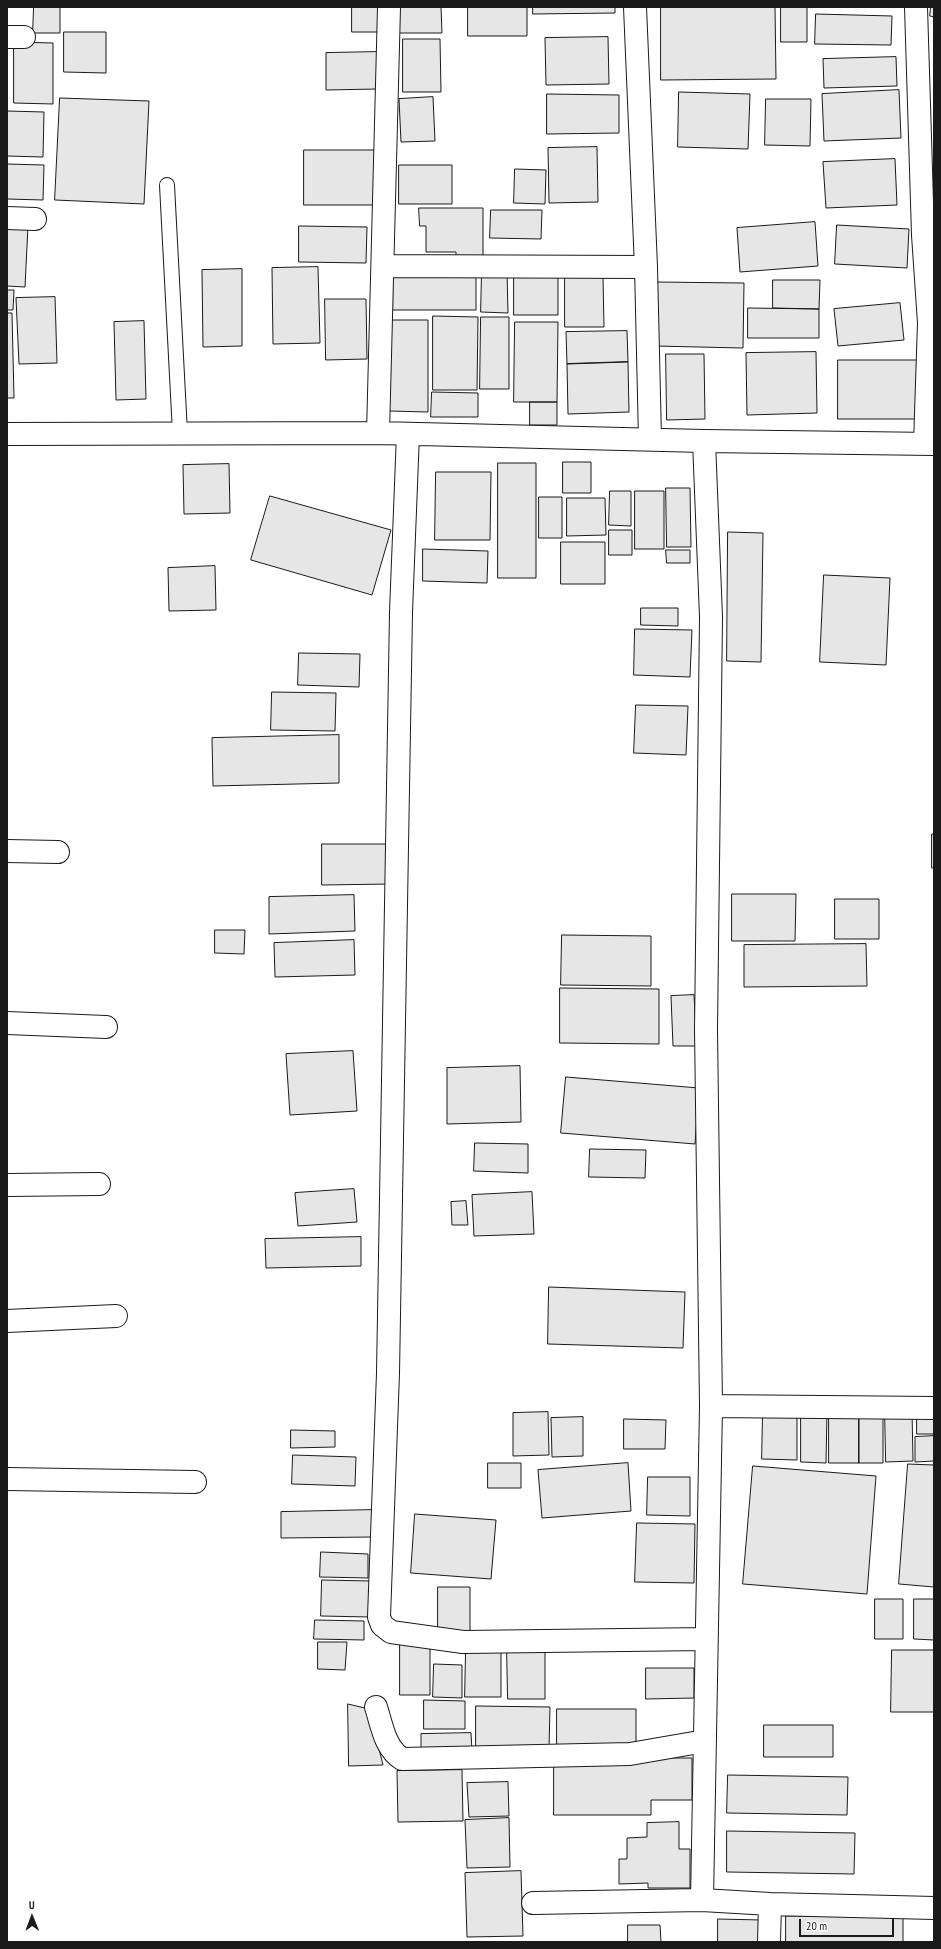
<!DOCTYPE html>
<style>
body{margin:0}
#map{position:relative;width:941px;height:1949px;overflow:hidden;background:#fff;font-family:"PT Sans Narrow",sans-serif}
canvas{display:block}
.frame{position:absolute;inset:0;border:8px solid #1a1a1a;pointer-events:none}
.north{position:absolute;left:12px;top:1897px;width:40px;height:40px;-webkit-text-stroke:3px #fff;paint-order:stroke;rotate:359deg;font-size:11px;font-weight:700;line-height:16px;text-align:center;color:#1a1a1a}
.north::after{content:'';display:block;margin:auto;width:14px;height:18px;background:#1a1a1a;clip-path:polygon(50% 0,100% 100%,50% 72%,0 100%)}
.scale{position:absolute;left:799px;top:1919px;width:95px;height:18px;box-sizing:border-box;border:2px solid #1a1a1a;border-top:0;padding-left:5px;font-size:12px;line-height:14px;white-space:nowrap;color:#1a1a1a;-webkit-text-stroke:3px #fff;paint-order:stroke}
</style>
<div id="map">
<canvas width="941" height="1949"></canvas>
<div class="frame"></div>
<div class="north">U</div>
<div class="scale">20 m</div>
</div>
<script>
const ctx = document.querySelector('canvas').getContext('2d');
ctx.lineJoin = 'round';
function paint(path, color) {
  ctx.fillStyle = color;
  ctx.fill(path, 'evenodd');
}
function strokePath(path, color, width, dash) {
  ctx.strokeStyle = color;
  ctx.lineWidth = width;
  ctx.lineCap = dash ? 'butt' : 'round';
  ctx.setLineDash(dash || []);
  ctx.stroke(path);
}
const building = new Path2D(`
 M 34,7 L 60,7 L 60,33 L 33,33 Z
 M 352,7 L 382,7 L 383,32 L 352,32 Z
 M 397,7 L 441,7 L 442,33 L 397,33 Z
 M 468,7 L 527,7 L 527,36 L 468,36 Z
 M 533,7 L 615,7 L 615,13 L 533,14 Z
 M 661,7 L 775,7 L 776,79 L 661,80 Z
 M 781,7 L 807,7 L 807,42 L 781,42 Z
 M 931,7 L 934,7 L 934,17 L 930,16 Z
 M 816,14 L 892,16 L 891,45 L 815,44 Z
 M 64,32 L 106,32 L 106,73 L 64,72 Z
 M 608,37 L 609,84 L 546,85 L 545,38 Z
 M 403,39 L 440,39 L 441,92 L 403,92 Z
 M 14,42 L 53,43 L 53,104 L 14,103 Z
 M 377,52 L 377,89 L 326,90 L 326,53 Z
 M 896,57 L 897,86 L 824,88 L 823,59 Z
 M 899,90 L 901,138 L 824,141 L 822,94 Z
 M 679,92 L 750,94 L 748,149 L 678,147 Z
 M 547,94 L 619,95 L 619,133 L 547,134 Z
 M 433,97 L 435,141 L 401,142 L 399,99 Z
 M 60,98 L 149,101 L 144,204 L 55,200 Z
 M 766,99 L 811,99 L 810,146 L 765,145 Z
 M 7,111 L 44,112 L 43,157 L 7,156 Z
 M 597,147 L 598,202 L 549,203 L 548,148 Z
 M 304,150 L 378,150 L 378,205 L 304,205 Z
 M 895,159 L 897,205 L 826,208 L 823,162 Z
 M 7,164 L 44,165 L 43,200 L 7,199 Z
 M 399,165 L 452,165 L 452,204 L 399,204 Z
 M 515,169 L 546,170 L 545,204 L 514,203 Z
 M 419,208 L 483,208 L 483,261 L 456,261 L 456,252 L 426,252 L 426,226 L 420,226 Z
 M 491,210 L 542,210 L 541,239 L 490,238 Z
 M 815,222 L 818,266 L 740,272 L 737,228 Z
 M 7,225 L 28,226 L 25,287 L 7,286 Z
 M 837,225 L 909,229 L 907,268 L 835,264 Z
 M 299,226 L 367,227 L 366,263 L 299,262 Z
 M 318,267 L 320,343 L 273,344 L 272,268 Z
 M 242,269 L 242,346 L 203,347 L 202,270 Z
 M 393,270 L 476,270 L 476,310 L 393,310 Z
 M 482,270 L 507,271 L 508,313 L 481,312 Z
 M 514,272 L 558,272 L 558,315 L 514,315 Z
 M 565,277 L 603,277 L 604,327 L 565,327 Z
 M 773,280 L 820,280 L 819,309 L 773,308 Z
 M 655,282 L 744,283 L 743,348 L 654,346 Z
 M 7,290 L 14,290 L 13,310 L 7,310 Z
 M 55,297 L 57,363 L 19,364 L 16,298 Z
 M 325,299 L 366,299 L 367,359 L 326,360 Z
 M 900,303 L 904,340 L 838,346 L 834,309 Z
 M 748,308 L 819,309 L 819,338 L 748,338 Z
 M 7,313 L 12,313 L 14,398 L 7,398 Z
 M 433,316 L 478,317 L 477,390 L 433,390 Z
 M 481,317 L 509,317 L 509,389 L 480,389 Z
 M 390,320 L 428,320 L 428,412 L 389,411 Z
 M 144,321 L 146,399 L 116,400 L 114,322 Z
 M 515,322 L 558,322 L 557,402 L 514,402 Z
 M 627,331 L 628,362 L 567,364 L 566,332 Z
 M 816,352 L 817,413 L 747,415 L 746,353 Z
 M 666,354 L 704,354 L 705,419 L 667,420 Z
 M 838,360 L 917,360 L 917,419 L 838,419 Z
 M 628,362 L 629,412 L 568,414 L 567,364 Z
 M 432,392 L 478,393 L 478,417 L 431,417 Z
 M 530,402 L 557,402 L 557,425 L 530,425 Z
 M 563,462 L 591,462 L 591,493 L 563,493 Z
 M 498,463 L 536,463 L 536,578 L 498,578 Z
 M 229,464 L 230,513 L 184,514 L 183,465 Z
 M 436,472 L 491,472 L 490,540 L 435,540 Z
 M 666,488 L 690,488 L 691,547 L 667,547 Z
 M 610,491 L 631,491 L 631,526 L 609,525 Z
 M 635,491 L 664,491 L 664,549 L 635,549 Z
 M 270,496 L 391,530 L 372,595 L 251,560 Z
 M 539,497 L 562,497 L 562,538 L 539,538 Z
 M 567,498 L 605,498 L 606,535 L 567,536 Z
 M 609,530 L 632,530 L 632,555 L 609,555 Z
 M 728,532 L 763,533 L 761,662 L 727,661 Z
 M 561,542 L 605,542 L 605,584 L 561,584 Z
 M 423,549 L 488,551 L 487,583 L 423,581 Z
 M 666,550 L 690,550 L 690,563 L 667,563 Z
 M 215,566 L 216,610 L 169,611 L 168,568 Z
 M 824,575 L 890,578 L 886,665 L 820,662 Z
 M 641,608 L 678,608 L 678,626 L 641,625 Z
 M 635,629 L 692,630 L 690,677 L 634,675 Z
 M 299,653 L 360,654 L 359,687 L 298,685 Z
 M 272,692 L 336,693 L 335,731 L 271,730 Z
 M 636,705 L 688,706 L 686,755 L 634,753 Z
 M 339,735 L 339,783 L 213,786 L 212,738 Z
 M 932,834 L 934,834 L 934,868 L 932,868 Z
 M 322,844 L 389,844 L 390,884 L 322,885 Z
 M 732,894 L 796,894 L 795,941 L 732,941 Z
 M 354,895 L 355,931 L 269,934 L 269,897 Z
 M 835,899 L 879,899 L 879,939 L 835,939 Z
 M 215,930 L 245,930 L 244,954 L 215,953 Z
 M 562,935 L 651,936 L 651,986 L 561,985 Z
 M 354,940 L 355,975 L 275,977 L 274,943 Z
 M 866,944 L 867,986 L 744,987 L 744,945 Z
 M 560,988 L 659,989 L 659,1044 L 560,1043 Z
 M 694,995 L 697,1046 L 673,1046 L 671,996 Z
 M 353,1051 L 357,1111 L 290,1115 L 286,1054 Z
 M 520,1066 L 521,1122 L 447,1124 L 447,1068 Z
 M 566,1077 L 699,1088 L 695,1144 L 561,1133 Z
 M 475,1143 L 528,1144 L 528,1173 L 474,1171 Z
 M 590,1149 L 646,1150 L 645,1178 L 589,1177 Z
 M 354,1189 L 357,1222 L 298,1226 L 295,1193 Z
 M 532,1192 L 534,1234 L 474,1236 L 472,1195 Z
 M 466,1201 L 468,1225 L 452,1225 L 451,1202 Z
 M 361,1237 L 361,1266 L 266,1268 L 265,1239 Z
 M 549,1287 L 685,1292 L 683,1348 L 548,1344 Z
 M 917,1409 L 934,1409 L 934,1434 L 917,1434 Z
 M 885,1410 L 912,1410 L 913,1461 L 886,1462 Z
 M 763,1411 L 797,1411 L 797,1460 L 762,1459 Z
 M 801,1411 L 827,1412 L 826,1463 L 801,1462 Z
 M 548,1412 L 549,1455 L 513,1456 L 513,1413 Z
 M 829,1415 L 859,1415 L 859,1463 L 829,1463 Z
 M 859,1415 L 883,1415 L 883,1463 L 859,1463 Z
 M 583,1417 L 583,1456 L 552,1457 L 551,1418 Z
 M 624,1419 L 666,1420 L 665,1449 L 624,1449 Z
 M 291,1430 L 335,1431 L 335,1447 L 291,1448 Z
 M 934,1436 L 934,1461 L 915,1462 L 915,1437 Z
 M 293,1455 L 356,1457 L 355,1486 L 292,1484 Z
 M 488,1463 L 521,1463 L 521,1488 L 488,1488 Z
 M 628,1463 L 631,1511 L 542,1518 L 538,1470 Z
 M 908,1464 L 934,1465 L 934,1587 L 899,1584 Z
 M 753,1466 L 876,1476 L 867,1594 L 743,1584 Z
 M 648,1477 L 690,1477 L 690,1516 L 647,1515 Z
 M 372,1510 L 372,1537 L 281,1538 L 281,1512 Z
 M 415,1514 L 496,1520 L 491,1579 L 411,1573 Z
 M 637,1523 L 695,1524 L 694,1583 L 635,1582 Z
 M 321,1552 L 368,1554 L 368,1578 L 320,1577 Z
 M 322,1580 L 371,1581 L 370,1617 L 321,1616 Z
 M 438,1587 L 470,1587 L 470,1632 L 438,1631 Z
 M 875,1599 L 903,1599 L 903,1639 L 875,1639 Z
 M 914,1599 L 934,1599 L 934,1640 L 914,1639 Z
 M 315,1620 L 364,1621 L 364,1640 L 314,1639 Z
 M 318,1642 L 347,1642 L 345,1670 L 318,1669 Z
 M 400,1644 L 430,1644 L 430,1695 L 400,1695 Z
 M 892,1650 L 934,1650 L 934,1712 L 891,1712 Z
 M 466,1651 L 501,1651 L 501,1697 L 465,1697 Z
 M 507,1651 L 545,1651 L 545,1699 L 508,1699 Z
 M 434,1664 L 462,1665 L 462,1698 L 433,1697 Z
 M 646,1668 L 694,1668 L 694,1698 L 646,1699 Z
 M 424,1700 L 465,1701 L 465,1729 L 424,1729 Z
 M 348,1704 L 369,1709 L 383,1765 L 349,1766 Z
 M 476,1706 L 550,1707 L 549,1748 L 476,1747 Z
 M 557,1709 L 636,1709 L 636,1751 L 557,1751 Z
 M 764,1725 L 833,1725 L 833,1757 L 764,1757 Z
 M 471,1733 L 472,1751 L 421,1751 L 421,1734 Z
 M 554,1758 L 692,1758 L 692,1800 L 651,1800 L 651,1815 L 554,1815 Z
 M 462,1770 L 463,1821 L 398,1822 L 397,1771 Z
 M 728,1775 L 848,1777 L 847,1815 L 727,1813 Z
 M 508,1782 L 509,1816 L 469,1817 L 467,1783 Z
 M 509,1818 L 510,1867 L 467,1868 L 465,1820 Z
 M 679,1822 L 679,1849 L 690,1849 L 690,1888 L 648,1888 L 648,1883 L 619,1884 L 619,1859 L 627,1859 L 627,1838 L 647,1837 L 647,1823 Z
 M 727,1831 L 855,1833 L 854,1874 L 727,1872 Z
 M 521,1871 L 523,1936 L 467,1937 L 465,1873 Z
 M 786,1916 L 903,1916 L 903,1942 L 786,1942 Z
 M 718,1919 L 762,1920 L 762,1942 L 718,1942 Z
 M 628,1925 L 660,1925 L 661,1942 L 628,1942 Z`);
const lane = new Path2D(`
 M 167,185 L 180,433`);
const street = new Path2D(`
 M 635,7 L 646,267 L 650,439
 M 916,7 L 923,235 L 929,323 L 925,444
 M 7,37 L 24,37
 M 7,218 L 35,219
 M 383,266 L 646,267
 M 378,433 L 389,7
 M 7,434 L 378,433 L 704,441 L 934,444
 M 408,434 L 401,612 L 388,1373 L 379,1617 L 382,1625 L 391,1632 L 463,1642 L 706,1639
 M 7,851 L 58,852
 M 7,1023 L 106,1027
 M 7,1185 L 99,1184
 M 7,1321 L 116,1316
 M 711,1406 L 934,1408
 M 7,1479 L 195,1482
 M 376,1707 C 382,1726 385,1748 402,1759 L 630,1754 L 705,1741
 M 702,1900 L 711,1406 L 706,1029 L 711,617 L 704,441
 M 533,1903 L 702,1900 L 770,1904 L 934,1908
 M 769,1942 L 770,1904`);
paint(building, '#e6e6e6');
strokePath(building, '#1a1a1a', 1);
strokePath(lane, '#1a1a1a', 16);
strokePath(street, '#1a1a1a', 24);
strokePath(lane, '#fff', 14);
strokePath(street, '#fff', 22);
</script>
